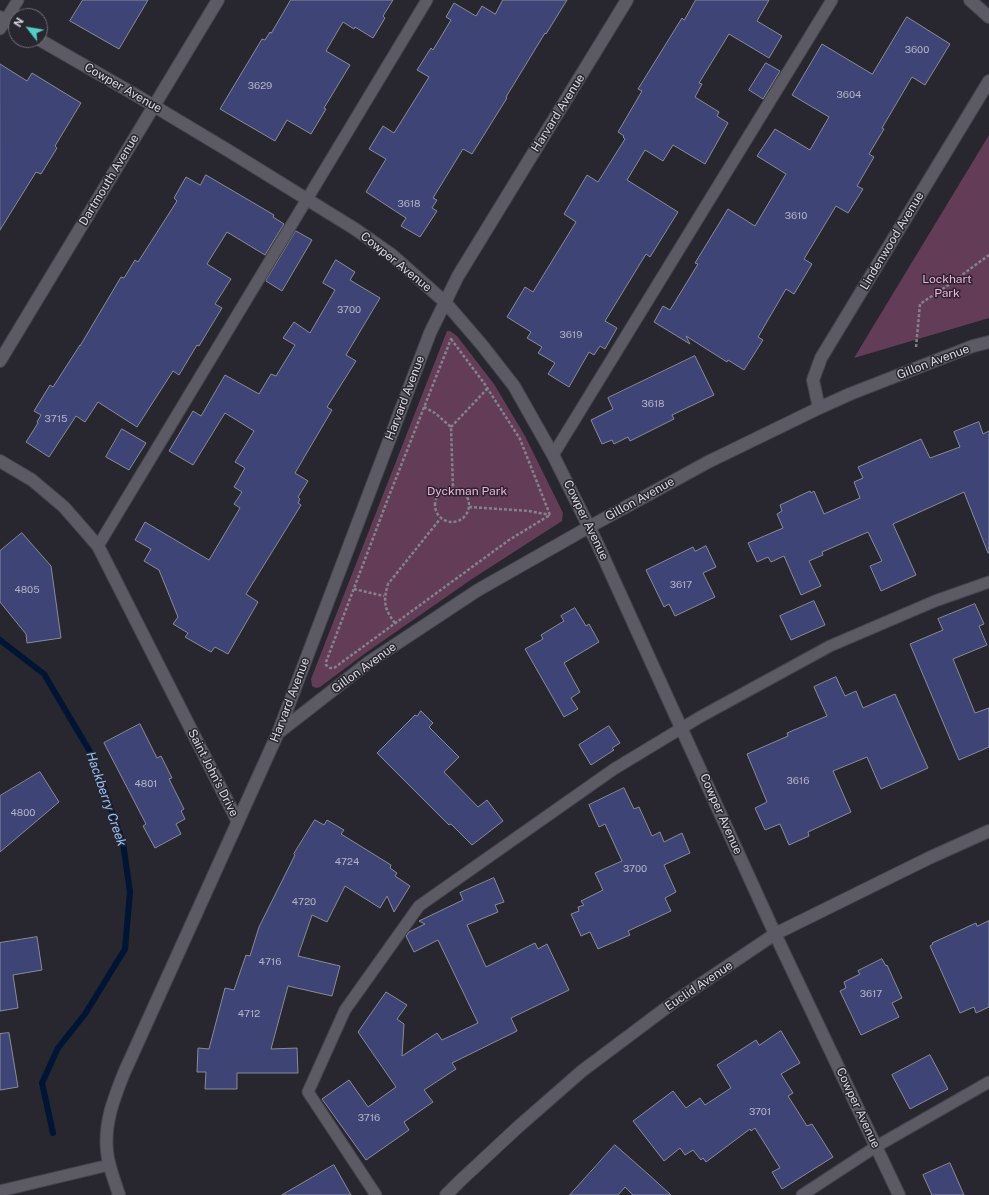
<!DOCTYPE html>
<style>
body{margin:0}
#map{position:relative;width:989px;height:1195px;overflow:hidden;background:#28262f;font-family:"Public Sans",sans-serif}
canvas{display:block}
.north{position:absolute;left:8px;top:8px;width:40px;height:40px;box-sizing:border-box;background:#28262f;border:1px solid #6f6d75;border-radius:50%;rotate:301deg;font-size:11px;font-weight:700;line-height:16px;text-align:center;color:#d9d8de}
.north::after{content:'';display:block;margin:auto;width:14px;height:18px;background:#54cdc8;clip-path:polygon(50% 0,100% 100%,50% 72%,0 100%)}
</style>
<div id="map">
<canvas width="989" height="1195"></canvas>
<div class="north">N</div>
</div>
<script>
const ctx = document.querySelector('canvas').getContext('2d');
ctx.lineJoin = 'round';
function paint(path, color) {
  ctx.fillStyle = color;
  ctx.fill(path, 'evenodd');
}
function strokePath(path, color, width, dash) {
  ctx.strokeStyle = color;
  ctx.lineWidth = width;
  ctx.lineCap = dash ? 'butt' : 'round';
  ctx.setLineDash(dash || []);
  ctx.stroke(path);
}
function label(font, color, halo, rows, align = 'center') {
  ctx.font = font + ' "Public Sans",sans-serif';
  ctx.lineWidth = 3;
  ctx.setLineDash([]);
  ctx.textBaseline = 'middle';
  ctx.strokeStyle = halo;
  ctx.fillStyle = color;
  for (const [text, x, y, turn = 0] of rows) {
    ctx.save();
    ctx.translate(x, y);
    ctx.rotate((+turn || 0) * Math.PI / 180);
    ctx.textAlign = isNaN(turn) ? turn : align;
    if (halo) ctx.strokeText(text, 0, 0);
    ctx.fillText(text, 0, 0);
    ctx.restore();
  }
}
const green = new Path2D(`
 M 989,135 L 989,318 L 854,358 Z
 M 447,331 L 450,331 L 457,336 L 494,384 L 525,436 L 563,513 L 562,521 L 472,579 L 367,652 L 320,687 L 316,688 L 312,686 L 311,679 Z`);
const stream = new Path2D(`
 M 0,640 L 44,674 L 92,755 L 123,843 L 130,892 L 125,949 L 85,1014 L 58,1048 L 42,1083 L 53,1133`);
const building = new Path2D(`
 M 83,0 L 148,0 L 119,49 L 70,21 Z
 M 291,0 L 393,0 L 383,16 L 385,18 L 373,38 L 355,27 L 354,29 L 343,22 L 326,51 L 350,65 L 324,108 L 326,109 L 311,134 L 287,120 L 275,141 L 220,109 L 262,39 L 265,40 L 270,32 L 271,33 Z
 M 503,0 L 567,0 L 546,34 L 545,33 L 506,97 L 507,98 L 472,154 L 463,149 L 433,198 L 437,200 L 432,208 L 437,211 L 420,237 L 401,226 L 406,218 L 366,192 L 386,159 L 369,149 L 383,126 L 394,133 L 429,77 L 417,70 L 431,48 L 433,50 L 451,20 L 446,17 L 454,3 L 476,16 L 482,6 L 495,14 Z
 M 696,0 L 769,0 L 757,21 L 782,36 L 769,58 L 729,34 L 699,83 L 702,84 L 695,97 L 719,112 L 717,116 L 728,123 L 705,164 L 673,145 L 663,161 L 645,150 L 627,180 L 678,212 L 650,257 L 646,254 L 605,321 L 617,328 L 605,349 L 600,346 L 594,355 L 589,352 L 569,387 L 548,374 L 555,363 L 538,353 L 542,347 L 527,338 L 531,332 L 507,317 L 525,287 L 533,292 L 576,222 L 564,214 L 587,175 L 598,182 L 625,139 L 623,137 L 624,136 L 618,132 L 642,91 L 638,89 L 682,18 L 684,20 Z
 M 907,17 L 950,44 L 925,85 L 912,77 L 882,128 L 884,129 L 869,154 L 874,157 L 857,186 L 863,189 L 848,213 L 836,206 L 804,259 L 812,264 L 794,294 L 786,289 L 758,337 L 763,340 L 744,370 L 728,360 L 727,362 L 686,336 L 690,344 L 654,322 L 663,306 L 670,310 L 698,264 L 695,263 L 728,209 L 755,226 L 786,174 L 757,156 L 775,129 L 810,150 L 829,117 L 792,95 L 822,44 L 872,74 Z
 M 766,63 L 780,71 L 763,99 L 749,90 Z
 M 0,64 L 27,81 L 32,73 L 81,103 L 55,146 L 57,148 L 41,174 L 36,172 L 0,230 Z
 M 206,175 L 274,215 L 273,217 L 284,224 L 265,255 L 227,232 L 207,264 L 231,279 L 215,304 L 222,308 L 199,346 L 197,345 L 179,375 L 173,371 L 137,427 L 98,402 L 85,422 L 76,416 L 49,457 L 26,442 L 38,423 L 37,422 L 41,415 L 34,411 L 50,385 L 53,387 L 80,345 L 80,346 L 121,277 L 124,278 L 135,260 L 138,262 L 177,201 L 174,198 L 186,177 L 200,185 Z
 M 296,231 L 312,240 L 282,291 L 266,281 Z
 M 336,260 L 355,272 L 350,280 L 380,298 L 346,355 L 356,361 L 327,407 L 332,410 L 295,473 L 308,481 L 298,497 L 300,499 L 298,503 L 301,505 L 246,594 L 258,602 L 228,654 L 215,647 L 211,652 L 185,637 L 188,633 L 173,624 L 178,617 L 159,570 L 144,561 L 151,549 L 135,540 L 145,522 L 209,560 L 240,508 L 234,504 L 242,492 L 234,487 L 245,468 L 235,462 L 254,431 L 225,413 L 193,465 L 169,451 L 193,411 L 201,416 L 225,375 L 259,394 L 271,374 L 276,376 L 295,345 L 283,338 L 294,322 L 310,333 L 335,290 L 323,283 Z
 M 695,356 L 714,395 L 672,415 L 674,419 L 630,441 L 628,437 L 614,444 L 612,440 L 602,444 L 591,420 L 613,409 L 608,398 Z
 M 979,422 L 983,434 L 989,431 L 989,553 L 988,553 L 964,492 L 893,524 L 916,575 L 881,591 L 870,566 L 882,561 L 868,532 L 822,552 L 823,555 L 809,561 L 821,586 L 801,595 L 784,556 L 771,562 L 768,557 L 757,562 L 748,543 L 783,528 L 777,514 L 782,511 L 780,505 L 810,491 L 811,493 L 814,491 L 824,514 L 860,498 L 854,482 L 863,478 L 858,467 L 921,439 L 930,458 L 960,447 L 954,432 Z
 M 122,429 L 146,443 L 129,470 L 106,457 Z
 M 22,533 L 51,566 L 61,638 L 27,643 L 26,634 L 0,602 L 0,551 Z
 M 706,546 L 716,567 L 703,573 L 715,597 L 675,616 L 669,604 L 664,607 L 646,570 L 693,547 L 695,551 Z
 M 814,601 L 825,625 L 791,640 L 780,616 Z
 M 975,604 L 984,624 L 979,626 L 987,645 L 953,659 L 975,713 L 989,708 L 989,747 L 959,760 L 910,644 L 943,630 L 938,619 Z
 M 575,608 L 586,626 L 589,624 L 599,642 L 564,663 L 580,692 L 571,698 L 578,709 L 564,717 L 525,649 L 543,639 L 541,635 L 564,621 L 561,616 Z
 M 836,677 L 845,696 L 856,691 L 863,708 L 895,694 L 928,768 L 881,789 L 867,757 L 833,771 L 851,812 L 808,832 L 809,836 L 789,845 L 780,824 L 765,830 L 755,808 L 767,802 L 747,754 L 788,736 L 787,733 L 827,716 L 814,687 Z
 M 421,711 L 433,723 L 429,727 L 459,757 L 444,772 L 478,807 L 487,800 L 503,821 L 472,845 L 451,824 L 449,825 L 377,753 L 415,715 L 417,716 Z
 M 140,724 L 157,758 L 161,756 L 172,778 L 169,779 L 184,809 L 181,811 L 185,819 L 176,824 L 181,834 L 155,848 L 143,826 L 146,824 L 104,743 Z
 M 609,726 L 620,743 L 612,748 L 614,750 L 591,765 L 579,745 Z
 M 40,772 L 59,802 L 0,852 L 0,796 Z
 M 624,788 L 634,809 L 639,807 L 652,836 L 660,832 L 664,842 L 682,833 L 690,853 L 664,865 L 676,892 L 665,898 L 671,911 L 628,931 L 630,935 L 598,949 L 590,932 L 581,936 L 571,914 L 579,911 L 578,907 L 584,905 L 581,901 L 603,890 L 595,873 L 622,861 L 605,824 L 599,827 L 589,805 Z
 M 315,820 L 324,825 L 327,820 L 344,830 L 341,834 L 391,865 L 390,868 L 397,873 L 395,876 L 410,886 L 394,912 L 387,896 L 380,908 L 345,886 L 327,922 L 312,915 L 298,956 L 340,966 L 332,996 L 288,986 L 271,1049 L 297,1048 L 298,1073 L 237,1073 L 237,1089 L 205,1089 L 206,1072 L 197,1072 L 198,1048 L 209,1049 L 225,988 L 234,990 L 246,955 L 250,956 L 259,927 L 295,855 L 294,854 Z
 M 494,878 L 504,902 L 495,905 L 498,912 L 467,925 L 486,967 L 535,943 L 538,949 L 547,944 L 569,990 L 511,1018 L 517,1031 L 452,1063 L 456,1069 L 424,1090 L 433,1102 L 404,1122 L 409,1130 L 366,1160 L 322,1099 L 349,1080 L 368,1107 L 396,1087 L 358,1032 L 386,992 L 407,1005 L 397,1019 L 404,1024 L 402,1056 L 437,1033 L 442,1040 L 478,1023 L 438,940 L 414,952 L 406,936 L 409,932 L 425,924 L 419,921 L 463,900 L 460,893 Z
 M 989,921 L 989,1007 L 976,1013 L 974,1007 L 960,1013 L 930,946 L 933,944 L 932,943 L 976,923 L 977,926 Z
 M 37,937 L 42,970 L 13,975 L 18,1008 L 0,1011 L 0,943 Z
 M 882,959 L 886,966 L 887,965 L 902,998 L 892,1003 L 899,1017 L 861,1035 L 840,991 L 846,988 L 844,982 L 860,974 L 858,971 Z
 M 781,1031 L 800,1063 L 781,1074 L 793,1093 L 788,1096 L 807,1126 L 812,1124 L 833,1157 L 782,1189 L 772,1172 L 780,1168 L 755,1128 L 751,1131 L 750,1129 L 706,1162 L 703,1158 L 701,1160 L 693,1150 L 685,1155 L 680,1148 L 664,1161 L 633,1121 L 673,1091 L 686,1108 L 700,1098 L 705,1105 L 731,1088 L 717,1065 L 756,1040 L 759,1045 Z
 M 9,1033 L 18,1087 L 0,1090 L 0,1034 Z
 M 930,1055 L 948,1089 L 910,1109 L 892,1075 Z
 M 615,1145 L 648,1174 L 671,1195 L 633,1195 L 625,1187 L 618,1195 L 570,1195 Z
 M 950,1163 L 964,1195 L 932,1195 L 923,1175 Z
 M 334,1165 L 351,1195 L 282,1195 Z`);
const path = new Path2D(`
 M 451,339 L 484,383 L 520,439 L 550,515 L 509,540 L 334,668 L 330,668 L 326,665 L 326,662 L 389,496 Z
 M 916,347 L 920,304 L 947,286 L 989,255
 M 424,407 L 435,413 L 451,427 L 453,488
 M 451,427 L 488,388
 M435 505a17 17 0 1 1 34 0a17 17 0 1 1-34 0Z
 M 469,507 L 529,511 L 550,515
 M 354,589 L 384,596
 M 395,623 C 384,609 383,601 388,584 L 440,519`);
const lane = new Path2D(`
 M 0,29 L 18,0
 M 553,455 L 832,0
 M 98,546 L 427,0
 M 0,1191 L 109,1165
 M 376,1195 L 308,1092 L 345,1010 L 419,906 L 614,769 L 700,717 L 830,646 L 935,601 L 989,582
 M 802,1195 L 877,1146 L 989,1082`);
const street = new Path2D(`
 M 970,0 L 989,17
 M 0,17 L 16,26
 M 40,40 L 134,94 L 229,151 L 355,229 L 392,255 L 445,302 L 482,345 L 514,386 L 553,455 L 597,543 L 775,934 L 899,1195
 M 0,361 L 218,0
 M 819,408 L 813,380 L 821,358 L 989,81
 M 0,461 L 32,480 L 64,507 L 98,546 L 238,822
 M 278,733 L 369,662 L 478,590 L 589,527 L 708,462 L 819,408 L 850,394 L 973,346 L 989,342
 M 119,1195 C 115,1181 108,1166 107,1151 C 104,1123 114,1098 124,1073 L 278,733 L 430,333 L 458,276 L 627,0
 M 446,1195 L 460,1181 L 518,1127 L 582,1071 L 674,1002 L 775,934 L 929,858 L 989,831`);
const numberNames = [
 ["3600",917,50],
 ["3629",260,86],
 ["3604",849,95],
 ["3618",409,204],
 ["3610",796,216],
 ["3700",349,310],
 ["3619",571,335],
 ["3618",653,404],
 ["3715",56,419],
 ["3617",681,585],
 ["4805",27,590],
 ["3616",798,781],
 ["4801",146,784],
 ["4800",23,813],
 ["4724",347,862],
 ["3700",635,869],
 ["4720",304,902],
 ["4716",270,962],
 ["3617",871,994],
 ["4712",249,1014],
 ["3701",760,1112],
 ["3716",369,1118]
];
const streetNames = [
 ["Cowper Avenue",123,88,30],
 ["Harvard Avenue",558,113,-58],
 ["Dartmouth Avenue",109,180,-59],
 ["Lindenwood Avenue",892,241,-59],
 ["Cowper Avenue",396,262,39],
 ["Gillon Avenue",933,362,-21],
 ["Harvard Avenue",405,398,-69],
 ["Gillon Avenue",640,499,-29],
 ["Cowper Avenue",586,520,64],
 ["Gillon Avenue",364,668,-36],
 ["Harvard Avenue",290,700,-69],
 ["Saint John's Drive",213,773,63],
 ["Cowper Avenue",721,814,66],
 ["Euclid Avenue",699,986,-34],
 ["Cowper Avenue",858,1108,65]
];
const parkNames = [
 ["Lockhart",947,279],
 ["Park",947,293],
 ["Dyckman Park",467,491]
];
const waterNames = [
 ["Hackberry Creek",106,799,71]
];
paint(green, '#633d57');
strokePath(stream, '#001533', 6);
paint(building, '#3e4476');
strokePath(building, '#898c97', 1);
strokePath(lane, '#45434b', 13);
strokePath(street, '#45434b', 14);
strokePath(path, '#84828a', 2.5, [3, 2]);
strokePath(lane, '#5c5a64', 11);
strokePath(street, '#5c5a64', 12);
label('10px', '#b2b3c4', null, numberNames);
label('12px', '#d9d8de', '#28262f', streetNames);
label('12px', '#fbace0', '#28262f', parkNames);
label('italic 13px', '#97c1f8', '#28262f', waterNames);
</script>
